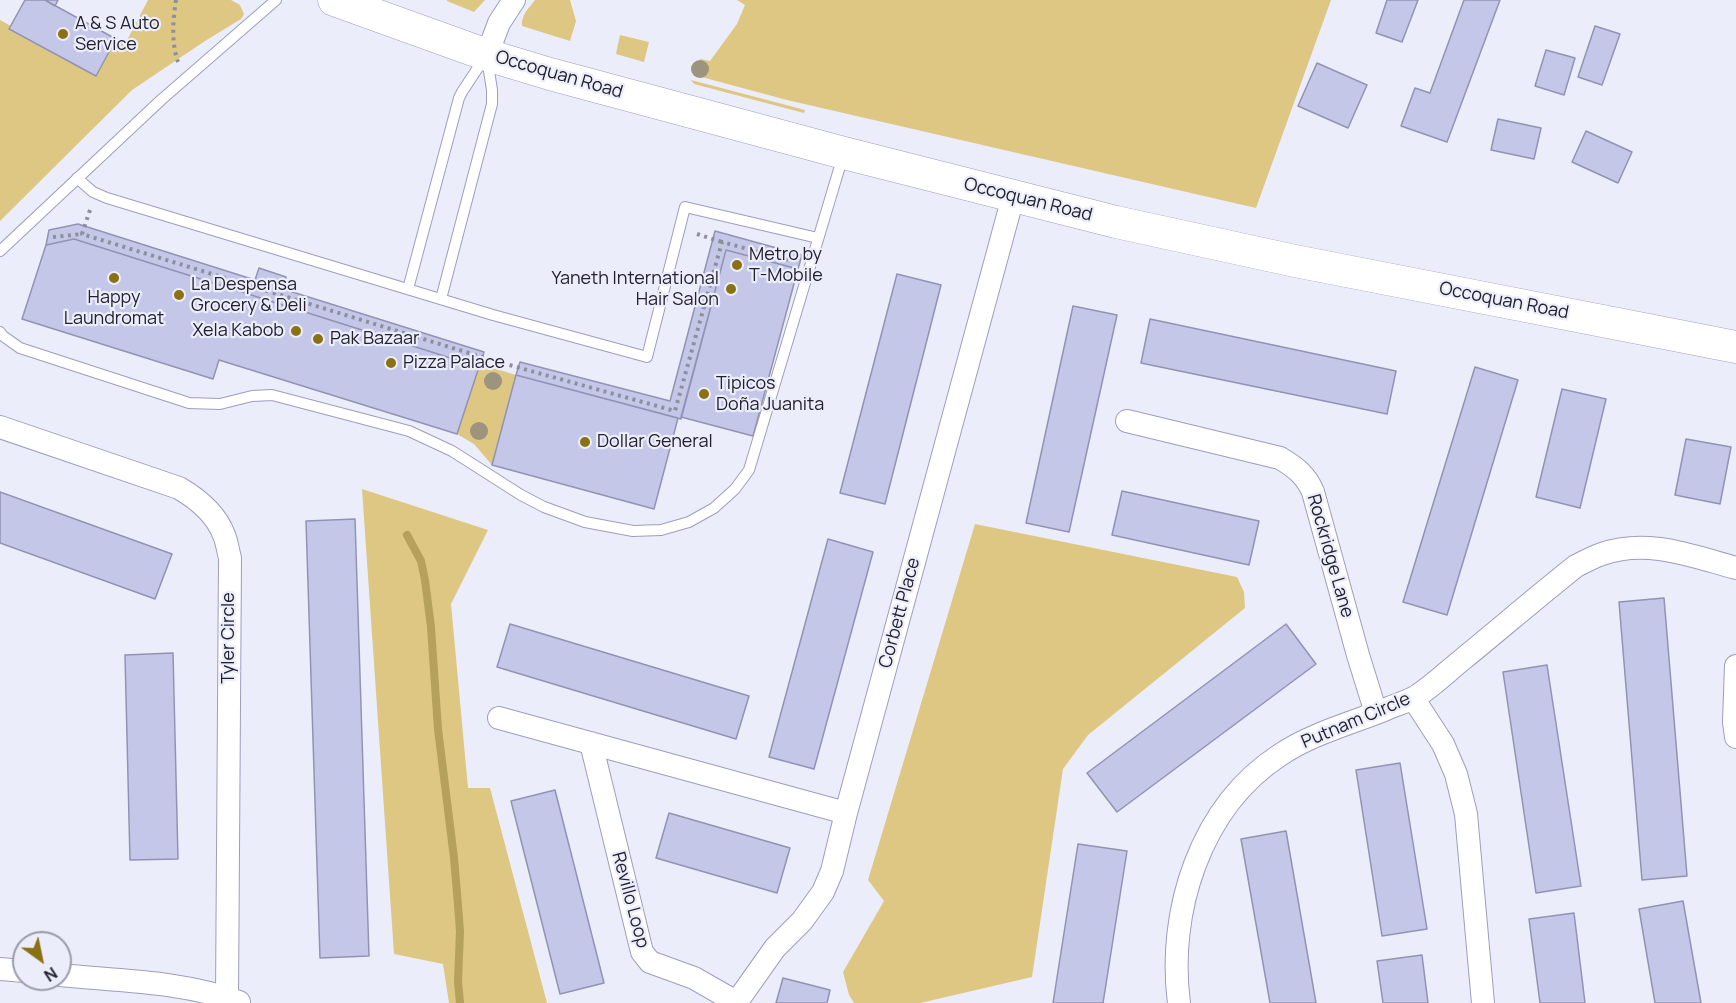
<!DOCTYPE html>
<meta charset="utf-8">
<style>
body{margin:0}
#map{position:relative;width:1736px;height:1003px;overflow:hidden;background:#ecedfb;font-family:Manrope,sans-serif}
canvas{display:block}
.north{position:absolute;left:12px;top:931px;width:60px;height:60px;box-sizing:border-box;background:#ecedfb;border:2px solid #9b9ca9;border-radius:50%;rotate:147deg;font-size:16px;font-weight:700;line-height:24px;text-align:center;color:#21222e}
.north::after{content:'';display:block;margin:auto;width:21px;height:27px;background:#8a7113;clip-path:polygon(50% 0,100% 100%,50% 72%,0 100%)}
</style>
<div id="map">
<canvas width="1736" height="1003"></canvas>
<div class="north">N</div>
</div>
<script>
const ctx = document.querySelector('canvas').getContext('2d');
ctx.lineJoin = 'round';
function paint(path, color) {
  ctx.fillStyle = color;
  ctx.fill(path, 'evenodd');
}
function strokePath(path, color, width, dash) {
  ctx.strokeStyle = color;
  ctx.lineWidth = width;
  ctx.lineCap = dash ? 'butt' : 'round';
  ctx.setLineDash(dash || []);
  ctx.stroke(path);
}
function label(font, color, halo, rows, align = 'center') {
  ctx.font = font + ' Manrope,sans-serif';
  ctx.lineWidth = 4.5;
  ctx.setLineDash([]);
  ctx.textBaseline = 'middle';
  ctx.strokeStyle = halo;
  ctx.fillStyle = color;
  for (const [text, x, y, turn = 0] of rows) {
    ctx.save();
    ctx.translate(x, y);
    ctx.rotate((+turn || 0) * Math.PI / 180);
    ctx.textAlign = isNaN(turn) ? turn : align;
    if (halo) ctx.strokeText(text, 0, 0);
    ctx.fillText(text, 0, 0);
    ctx.restore();
  }
}
const green = new Path2D(`
 M 148,0 L 231,0 L 240,5 L 244,14 L 241,19 L 205,41 L 132,90 L 0,221 L 0,20 L 11,26 L 9,30 L 96,76 L 116,39 L 126,42 Z
 M 447,0 L 485,0 L 474,12 L 447,1 Z
 M 535,0 L 570,0 L 576,21 L 570,41 L 522,26 C 521,15 529,8 535,0 Z
 M 737,0 L 1331,0 L 1256,208 L 787,100 L 694,75 L 700,59 L 710,61 L 737,24 L 745,5 Z
 M 620,35 L 649,42 L 644,62 L 616,54 Z
 M 691,80 L 805,110 L 804,113 L 694,84 Z
 M 480,364 L 516,375 L 492,465 L 474,444 L 457,434 Z
 M 362,489 L 488,530 L 451,604 L 468,788 L 490,788 L 547,1003 L 449,1003 L 443,964 L 394,954 Z
 M 975,524 L 1237,577 L 1244,592 L 1245,608 L 1088,735 L 1063,769 L 1032,977 L 920,1003 L 854,1003 L 849,995 L 843,972 L 884,901 L 868,880 Z`);
const stream = new Path2D(`
 M 407,535 L 421,561 L 425,580 L 431,627 L 438,729 L 454,858 L 458,905 L 460,931 L 458,982 L 460,1003`);
const building = new Path2D(`
 M 25,0 L 45,0 L 116,39 L 96,76 L 9,29 Z
 M 45,0 L 58,0 L 55,6 Z
 M 1387,0 L 1418,0 L 1402,42 L 1376,33 Z
 M 1464,0 L 1500,0 L 1447,142 L 1401,126 L 1415,88 L 1430,93 Z
 M 1595,26 L 1620,34 L 1602,85 L 1578,77 Z
 M 1546,50 L 1575,58 L 1564,95 L 1535,86 Z
 M 1317,63 L 1367,85 L 1348,128 L 1298,106 Z
 M 1498,119 L 1541,128 L 1534,159 L 1491,150 Z
 M 1586,131 L 1632,152 L 1618,183 L 1572,162 Z
 M 78,224 L 255,280 L 259,268 L 286,277 L 283,289 L 484,352 L 479,367 L 74,239 L 46,245 L 49,230 Z
 M 715,231 L 802,255 L 798,269 L 726,250 L 681,419 L 516,375 L 520,362 L 670,401 Z
 M 74,239 L 479,367 L 457,434 L 219,360 L 213,379 L 22,319 L 46,245 Z
 M 726,250 L 798,269 L 753,436 L 681,417 Z
 M 897,274 L 941,285 L 885,504 L 840,493 Z
 M 1073,306 L 1117,315 L 1069,532 L 1026,523 Z
 M 1150,319 L 1396,371 L 1387,414 L 1141,363 Z
 M 1475,367 L 1518,380 L 1447,615 L 1403,602 Z
 M 516,375 L 678,418 L 654,509 L 492,465 Z
 M 1562,389 L 1606,399 L 1580,508 L 1536,497 Z
 M 1686,439 L 1731,447 L 1720,504 L 1675,495 Z
 M 1122,491 L 1259,521 L 1249,565 L 1112,535 Z
 M 0,492 L 172,554 L 155,599 L 0,543 Z
 M 355,519 L 369,956 L 320,958 L 306,521 Z
 M 828,539 L 873,552 L 814,769 L 769,757 Z
 M 1664,598 L 1687,876 L 1642,880 L 1619,602 Z
 M 510,624 L 749,696 L 736,739 L 497,667 Z
 M 1286,624 L 1316,664 L 1117,812 L 1087,773 Z
 M 173,653 L 178,859 L 130,860 L 125,655 Z
 M 1547,665 L 1581,886 L 1536,893 L 1503,672 Z
 M 1400,763 L 1427,929 L 1382,936 L 1356,770 Z
 M 555,790 L 604,983 L 560,994 L 511,801 Z
 M 669,813 L 790,848 L 777,893 L 656,858 Z
 M 1286,831 L 1316,1003 L 1270,1003 L 1241,839 Z
 M 1078,844 L 1127,851 L 1103,1003 L 1053,1003 Z
 M 1683,901 L 1701,1003 L 1655,1003 L 1639,909 Z
 M 1574,913 L 1585,1003 L 1540,1003 L 1529,919 Z
 M 1422,955 L 1428,1003 L 1383,1003 L 1377,961 Z
 M 783,978 L 830,990 L 827,1003 L 776,1003 Z`);
const path = new Path2D(`
 M 176,0 C 173,20 171,42 178,62
 M 90,210 L 82,234 L 495,361 L 675,411 L 722,242 L 792,261
 M 697,234 L 722,242
 M 53,237 L 82,234`);
const service = new Path2D(`
 M 77,178 L 93,192 L 107,198 L 493,315 L 647,357 L 685,207 L 818,238
 M 0,251 L 161,100 L 276,0
 M 408,289 L 459,98 L 462,92 L 485,57
 M 441,299 L 492,104 L 492,90 L 487,58
 M 0,332 L 3,336 L 20,348 L 189,403 L 220,404 L 252,396 L 272,395 L 409,431 L 452,451 L 521,495 L 544,507 L 585,522 L 633,531 L 661,530 L 689,522 L 714,508 L 735,489 L 749,470 L 843,156`);
const minor = new Path2D(`
 M 487,55 L 499,23 L 514,0
 M 1127,421 L 1280,458 C 1295,467 1306,475 1313,492 L 1358,655 L 1376,713
 M 0,427 L 179,488 C 198,499 216,514 224,535 C 227,542 228,551 230,558 L 227,998
 M 1736,666 L 1734,722 L 1736,737
 M 1413,698 L 1443,744 L 1456,774 L 1466,814 L 1483,1003
 M 499,718 L 846,813
 M 591,743 L 642,952 L 650,962 L 694,978 L 736,1002
 M 0,969 L 24,971
 M 60,975 C 119,981 183,981 239,1002
 M 736,1003 L 775,948 L 802,921 L 823,892 L 832,871 L 846,813 L 1013,197
 M 1179,1003 C 1167,912 1200,807 1280,755 C 1311,734 1349,724 1384,710 C 1395,705 1407,702 1417,696 C 1434,685 1448,671 1463,659 C 1501,628 1538,596 1576,566 C 1584,562 1593,557 1602,554 C 1647,538 1692,556 1736,568`);
const secondary = new Path2D(`
 M 334,0 L 487,55 L 550,74 L 844,153 L 1116,222 L 1295,261 L 1736,347`);
const trees = [
 [700,69],
 [493,381],
 [479,431]
];
const markers = [
 [63,34,6,"#8a7113"],
 [737,265,6,"#8a7113"],
 [114,278,6,"#8a7113"],
 [731,289,6,"#8a7113"],
 [179,295,6,"#8a7113"],
 [296,331,6,"#8a7113"],
 [318,339,6,"#8a7113"],
 [391,363,6,"#8a7113"],
 [704,394,6,"#8a7113"],
 [585,442,6,"#8a7113"]
];
const poiNames = [
 ["A & S Auto",75,24],
 ["Service",75,45],
 ["Metro by",749,255],
 ["T-Mobile",749,276],
 ["Yaneth International",719,279,"right"],
 ["Hair Salon",719,300,"right"],
 ["La Despensa",191,285],
 ["Grocery & Deli",191,306],
 ["Happy",114,298,"center"],
 ["Laundromat",114,319,"center"],
 ["Xela Kabob",284,331,"right"],
 ["Pak Bazaar",330,339],
 ["Pizza Palace",403,363],
 ["Tipicos",716,384],
 ["Doña Juanita",716,405],
 ["Dollar General",597,442]
];
const streetNames = [
 ["Occoquan Road",559,75,16],
 ["Occoquan Road",1028,200,14],
 ["Occoquan Road",1504,301,11],
 ["Rockridge Lane",1330,556,74],
 ["Corbett Place",900,613,-75],
 ["Tyler Circle",229,638,-90],
 ["Putnam Circle",1356,721,-23],
 ["Revillo Loop",630,900,75]
];
paint(green, '#ddc783');
strokePath(stream, '#b5a05c', 8);
paint(building, '#c5c7e9');
strokePath(building, '#9293b3', 1.5);
strokePath(service, '#9c9ebe', 12);
strokePath(minor, '#9c9ebe', 24);
strokePath(secondary, '#9c9ebe', 33);
strokePath(path, '#8e8f9c', 4, [3, 4.5]);
strokePath(service, '#fff', 10);
strokePath(minor, '#fff', 22);
strokePath(secondary, '#fff', 32);
ctx.fillStyle = '#9d947e';
for (const [x, y] of trees) {
  ctx.beginPath();
  ctx.arc(x, y, 9, 0, 2 * Math.PI);
  ctx.fill();
}
for (const [x, y, r, color] of markers) {
  const dot = new Path2D();
  dot.arc(x, y, r, 0, 2 * Math.PI);
  ctx.fillStyle = color;
  ctx.fill(dot);
  strokePath(dot, '#ecedfb', 2);
}
label('18px', '#21222e', '#ecedfb', poiNames, 'left');
label('18px', '#21222e', '#ecedfb', streetNames);
</script>
